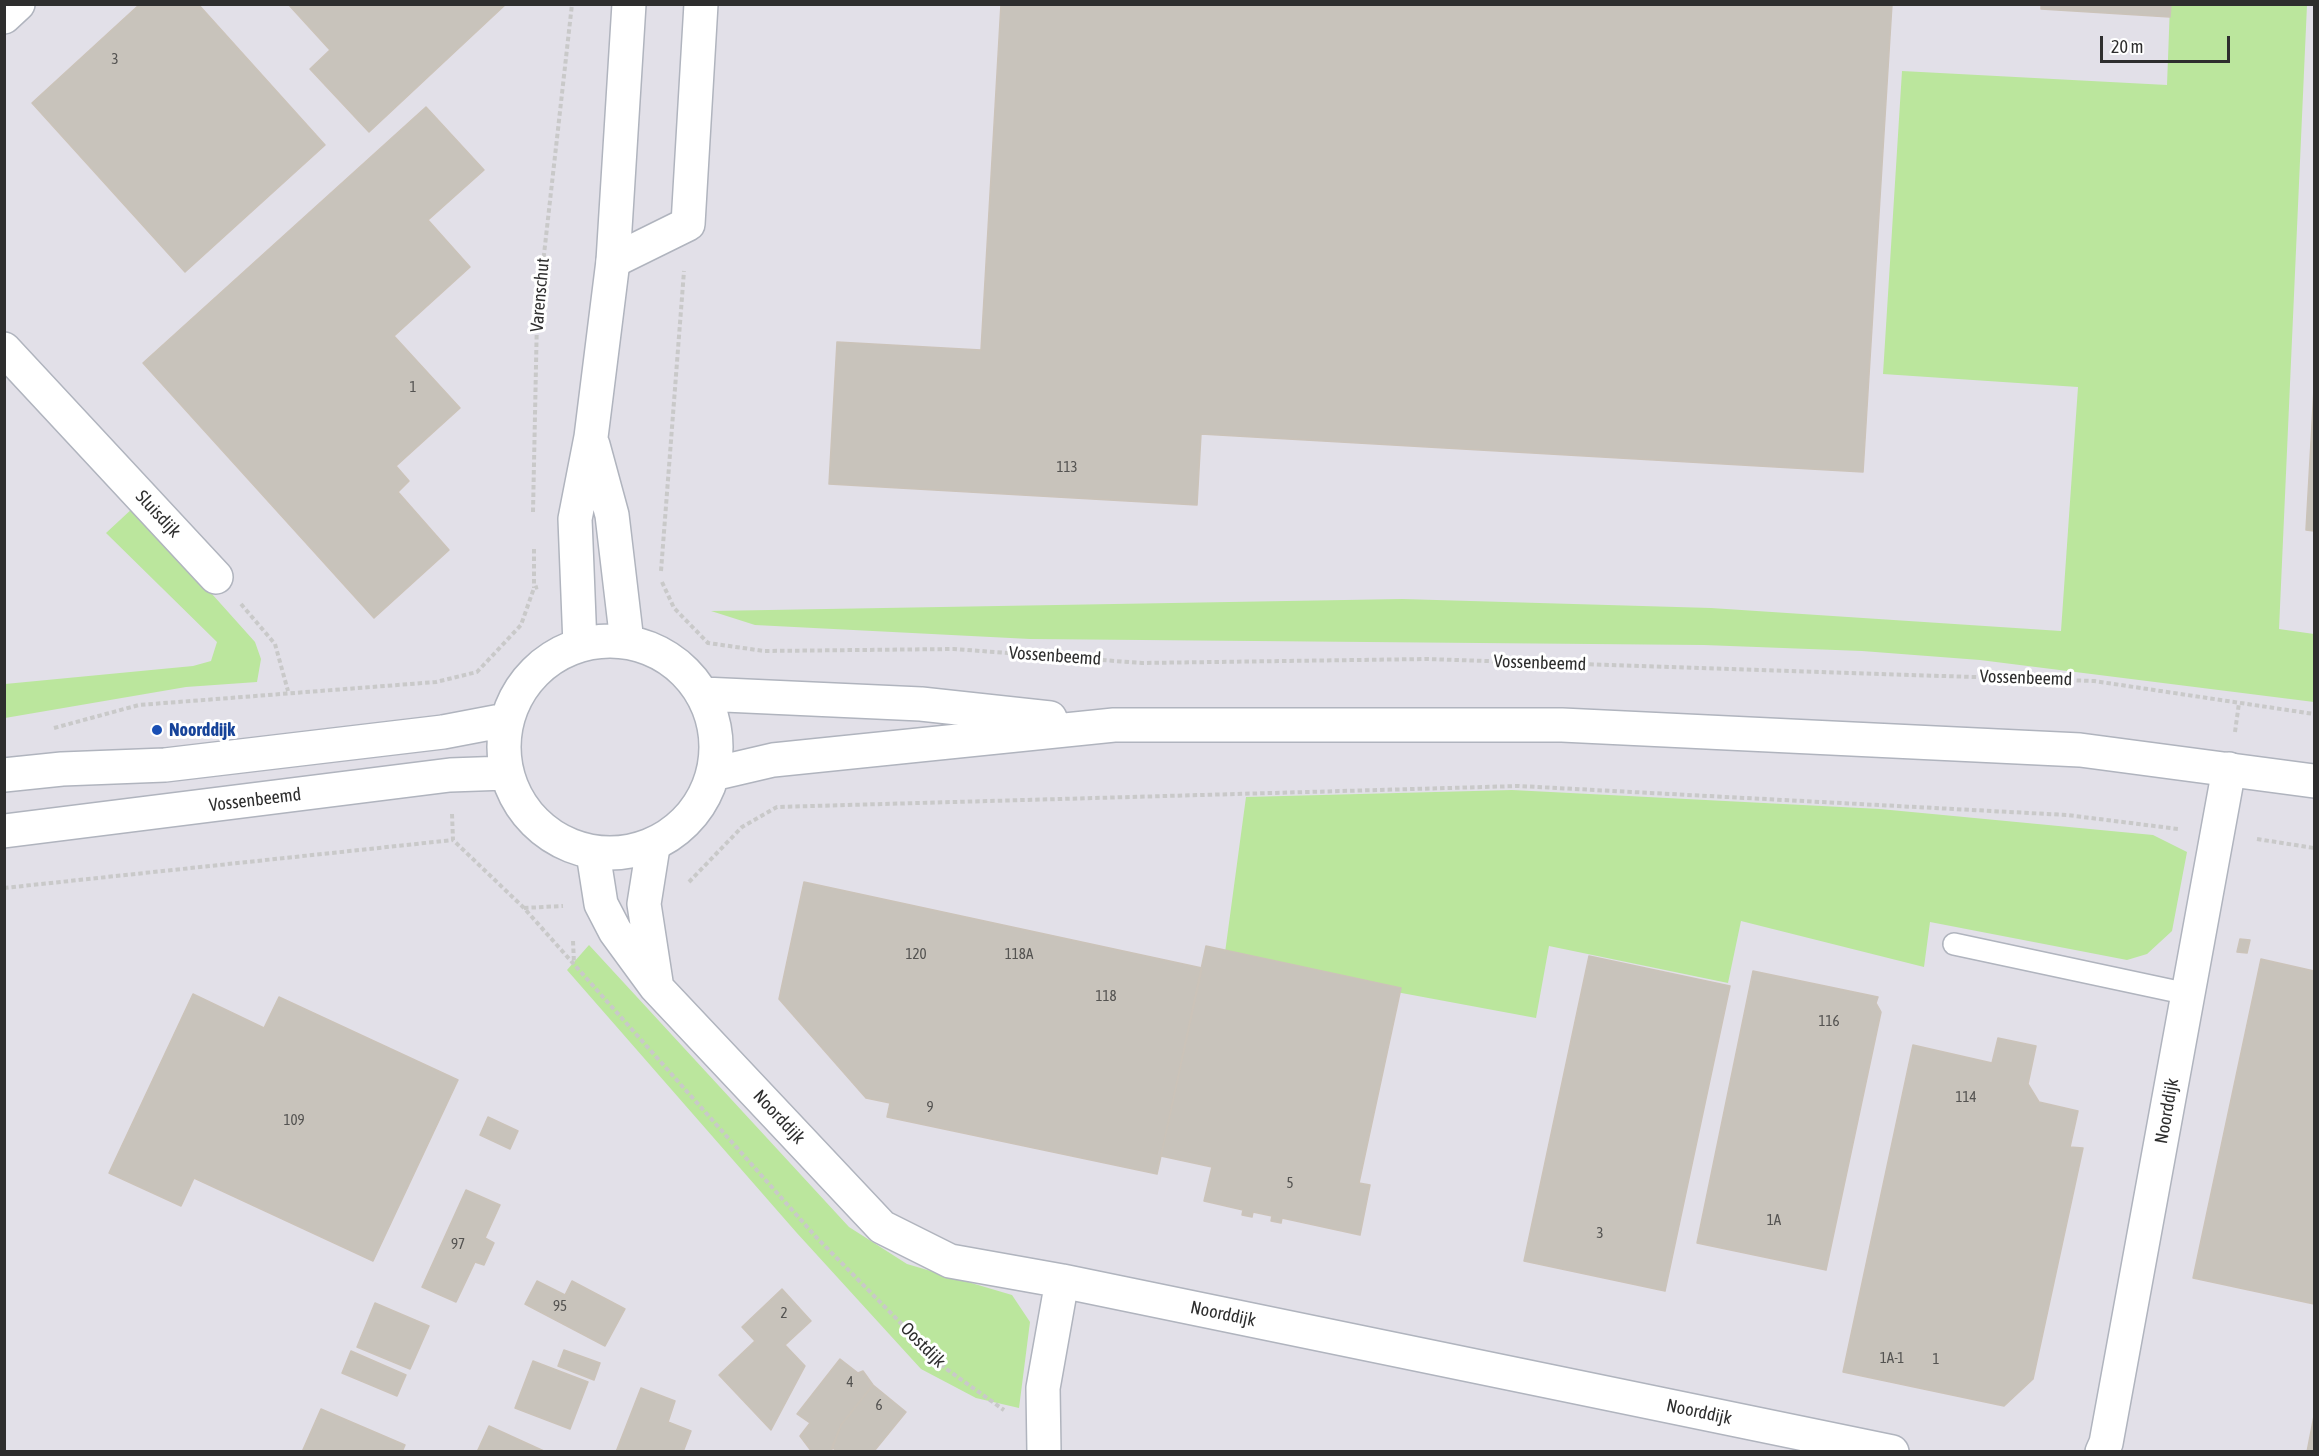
<!DOCTYPE html>
<style>
body{margin:0}
#map{position:relative;width:2319px;height:1456px;overflow:hidden;background:#efe7e0;font-family:"Asap Condensed",sans-serif}
canvas{display:block}
.frame{position:absolute;inset:0;border:6px solid #2e2e2e;pointer-events:none}
.scale{position:absolute;left:2100px;top:36px;width:130px;height:27px;box-sizing:border-box;border:3px solid #2e2e2e;border-top:0;padding-left:8px;font-size:18px;line-height:21px;white-space:nowrap;color:#2e2e2e;-webkit-text-stroke:4px #fff;paint-order:stroke}
</style>
<div id="map">
<canvas width="2319" height="1456"></canvas>
<div class="frame"></div>
<div class="scale">20 m</div>
</div>
<script>
const ctx = document.querySelector('canvas').getContext('2d');
ctx.lineJoin = 'round';
function paint(path, color) {
  ctx.fillStyle = color;
  ctx.fill(path, 'evenodd');
}
function strokePath(path, color, width, dash) {
  ctx.strokeStyle = color;
  ctx.lineWidth = width;
  ctx.lineCap = dash ? 'butt' : 'round';
  ctx.setLineDash(dash || []);
  ctx.stroke(path);
}
function label(font, color, halo, rows, align = 'center') {
  ctx.font = font + ' "Asap Condensed",sans-serif';
  ctx.lineWidth = 6;
  ctx.setLineDash([]);
  ctx.textBaseline = 'middle';
  ctx.strokeStyle = halo;
  ctx.fillStyle = color;
  for (const [text, x, y, turn = 0] of rows) {
    ctx.save();
    ctx.translate(x, y);
    ctx.rotate((+turn || 0) * Math.PI / 180);
    ctx.textAlign = isNaN(turn) ? turn : align;
    if (halo) ctx.strokeText(text, 0, 0);
    ctx.fillText(text, 0, 0);
    ctx.restore();
  }
}
const industrial = new Path2D(`
 M 5,5 L 2314,5 L 2314,1451 L 5,1451 Z`);
const green = new Path2D(`
 M 2170,5 L 2307,5 L 2279,629 L 2314,634 L 2314,702 L 1980,660 L 1862,651 L 1704,645 L 1030,639 L 755,625 L 711,611 L 1402,599 L 1711,608 L 2061,631 L 2078,387 L 1883,374 L 1902,71 L 2167,85 Z
 M 134,507 L 255,642 L 261,659 L 257,682 L 186,687 L 5,718 L 5,684 L 193,666 L 211,661 L 217,642 L 106,533 Z
 M 1512,790 L 1880,809 L 2153,835 L 2187,852 L 2172,931 L 2147,954 L 2127,960 L 1930,922 L 1924,967 L 1741,921 L 1728,983 L 1549,946 L 1536,1018 L 1224,960 L 1246,797 Z
 M 589,945 L 849,1227 L 907,1264 L 1012,1295 L 1030,1322 L 1019,1408 L 976,1398 L 921,1369 L 796,1232 L 567,970 Z`);
const building = new Path2D(`
 M 140,4 L 198,4 L 325,145 L 185,272 L 32,103 Z
 M 288,4 L 506,4 L 369,132 L 310,69 L 330,50 Z
 M 1001,4 L 1892,4 L 1863,472 L 1201,434 L 1197,505 L 829,484 L 837,342 L 981,350 Z
 M 2041,4 L 2171,4 L 2170,17 L 2041,9 Z
 M 426,107 L 484,170 L 428,220 L 470,267 L 394,336 L 460,408 L 396,466 L 409,481 L 398,492 L 449,550 L 374,618 L 143,363 Z
 M 2314,389 L 2314,531 L 2306,530 Z
 M 804,882 L 1202,968 L 1157,1174 L 887,1117 L 890,1103 L 866,1098 L 779,999 Z
 M 2240,939 L 2250,940 L 2247,953 L 2237,952 Z
 M 1206,946 L 1401,988 L 1359,1183 L 1370,1185 L 1360,1235 L 1282,1218 L 1281,1223 L 1271,1221 L 1272,1216 L 1253,1212 L 1252,1217 L 1242,1215 L 1243,1210 L 1204,1201 L 1212,1167 L 1161,1156 Z
 M 1589,956 L 1730,986 L 1665,1291 L 1524,1261 Z
 M 2261,959 L 2314,971 L 2314,1304 L 2193,1278 Z
 M 1753,971 L 1878,997 L 1876,1003 L 1881,1012 L 1826,1270 L 1697,1243 Z
 M 193,994 L 264,1028 L 279,997 L 458,1080 L 373,1261 L 194,1178 L 181,1206 L 109,1173 Z
 M 1998,1038 L 2036,1046 L 2028,1084 L 2039,1102 L 2078,1111 L 2070,1147 L 2083,1148 L 2033,1379 L 2004,1406 L 1843,1372 L 1913,1045 L 1992,1063 Z
 M 488,1117 L 518,1131 L 510,1149 L 480,1135 Z
 M 466,1190 L 500,1205 L 485,1238 L 494,1243 L 484,1265 L 475,1262 L 456,1302 L 422,1287 Z
 M 537,1281 L 565,1295 L 572,1281 L 625,1309 L 605,1346 L 525,1304 Z
 M 782,1289 L 811,1321 L 785,1345 L 805,1366 L 771,1430 L 719,1375 L 755,1341 L 742,1327 Z
 M 375,1303 L 429,1326 L 410,1369 L 357,1347 Z
 M 564,1350 L 600,1363 L 594,1380 L 558,1366 Z
 M 351,1351 L 406,1375 L 397,1396 L 342,1373 Z
 M 840,1359 L 858,1373 L 863,1371 L 873,1385 L 841,1425 L 831,1452 L 812,1452 L 800,1436 L 810,1423 L 797,1414 Z
 M 533,1361 L 588,1382 L 570,1429 L 515,1408 Z
 M 873,1385 L 906,1412 L 875,1450 L 878,1452 L 837,1452 L 832,1447 L 841,1425 Z
 M 641,1388 L 675,1401 L 668,1422 L 691,1431 L 683,1452 L 616,1452 Z
 M 321,1409 L 405,1445 L 402,1452 L 302,1452 Z
 M 2314,1416 L 2314,1452 L 2307,1452 Z
 M 489,1426 L 546,1452 L 477,1452 Z`);
const path = new Path2D(`
 M 533,512 L 537,317 L 572,4
 M 534,549 L 534,588
 M 661,571 L 684,271
 M 662,582 L 674,608 L 708,643 L 764,651 L 954,649 L 1142,663 L 1427,659 L 2094,681 L 2314,714
 M 241,604 L 275,644 L 288,691
 M 54,728 L 139,705 L 436,682 L 477,672 L 521,625 L 534,588 L 538,587
 M 2235,732 L 2239,703
 M 452,814 L 453,840 L 524,908 L 817,1238 L 945,1368 L 1004,1410
 M 2257,839 L 2314,848
 M 689,882 L 742,827 L 777,807 L 1519,786 L 2067,815 L 2178,829
 M 4,888 L 453,840
 M 524,908 L 563,906
 M 573,941 L 574,963`);
const lane = new Path2D(`
 M 1954,944 L 2188,994`);
const street = new Path2D(`
 M 4,17 L 18,4
 M 613,261 L 688,224 L 701,4
 M 4,349 L 216,577
 M 653,847 L 644,904 L 656,982
 M 593,853 L 601,904 L 615,931 L 656,987 L 882,1227 L 950,1261 L 1062,1281 L 1892,1452
 M 1044,1452 L 1043,1388 L 1062,1281
 M 2102,1452 L 2106,1443 L 2229,769`);
const secondary = new Path2D(`
 M 593,445 L 612,515 L 627,642
 M504 747a106 106 0 1 1 212 0a106 106 0 1 1-212 0Z
 M 580,645 L 575,519 L 591,437 L 613,261 L 629,4
 M 703,694 L 921,704 L 1050,718
 M 713,774 L 773,760 L 1114,725 L 1562,725 L 2080,750 L 2314,781
 M 4,775 L 62,769 L 165,765 L 443,732 L 506,720
 M 4,831 L 450,775 L 506,773`);
const markers = [
 [157,730,6,"#1a4fb4"]
];
const numberNames = [
 ["3",115,59],
 ["1",413,387],
 ["113",1067,467],
 ["120",916,954],
 ["118A",1019,954],
 ["118",1106,996],
 ["116",1829,1021],
 ["114",1966,1097],
 ["9",930,1107],
 ["109",294,1120],
 ["5",1290,1183],
 ["1A",1774,1220],
 ["3",1600,1233],
 ["97",458,1244],
 ["95",560,1306],
 ["2",784,1313],
 ["1A-1",1892,1358],
 ["1",1936,1359],
 ["4",850,1382],
 ["6",879,1405]
];
const streetNames = [
 ["Varenschut",540,295,-85],
 ["Sluisdijk",158,514,47],
 ["Vossenbeemd",1055,656,4],
 ["Vossenbeemd",1540,663,2],
 ["Vossenbeemd",2026,678,2],
 ["Vossenbeemd",255,800,-7],
 ["Noorddijk",2167,1111,-80],
 ["Noorddijk",779,1117,47],
 ["Noorddijk",1223,1314,12],
 ["Oostdijk",923,1345,45],
 ["Noorddijk",1699,1412,12]
];
const transitNames = [
 ["Noorddijk",169,730]
];
paint(industrial, '#e2e0e8');
paint(green, '#bbe69d');
paint(building, '#c8c3bb');
strokePath(building, '#cbc3b9', 1.5);
strokePath(lane, '#b0b4be', 24);
strokePath(street, '#b0b4be', 36);
strokePath(secondary, '#b0b4be', 36);
strokePath(path, '#c9c9c9', 4, [4.5, 3]);
strokePath(lane, '#fff', 21);
strokePath(street, '#fff', 33);
strokePath(secondary, '#fff', 33);
for (const [x, y, r, color] of markers) {
  const dot = new Path2D();
  dot.arc(x, y, r, 0, 2 * Math.PI);
  ctx.fillStyle = color;
  ctx.fill(dot);
  strokePath(dot, '#fff', 2);
}
label('15px', '#545351', null, numberNames);
label('18px', '#2e2e2e', '#fff', streetNames);
label('bold 18px', '#164399', '#fff', transitNames, 'left');
</script>
